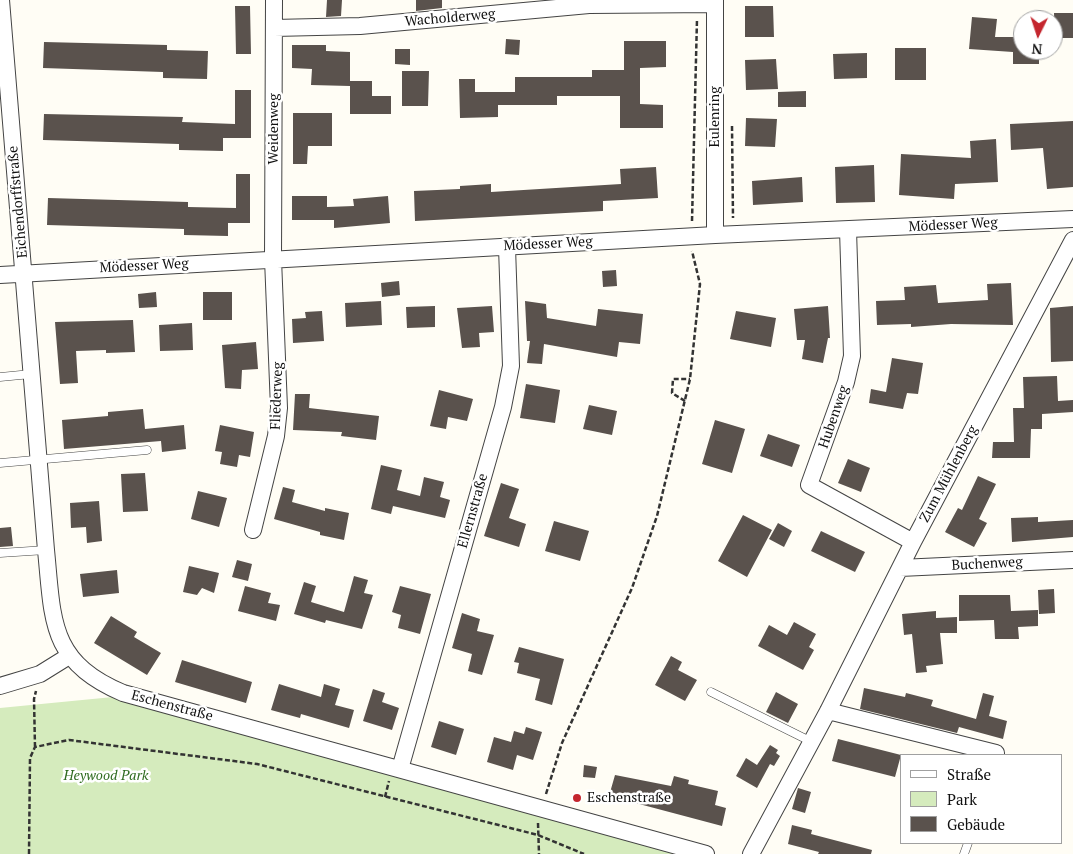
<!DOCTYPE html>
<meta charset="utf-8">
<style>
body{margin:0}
#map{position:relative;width:1073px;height:854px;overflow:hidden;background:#fffdf5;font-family:"PT Serif",serif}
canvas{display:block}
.legend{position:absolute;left:900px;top:754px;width:162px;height:90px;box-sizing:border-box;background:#fff;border:1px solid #a0a0a0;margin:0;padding:6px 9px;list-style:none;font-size:15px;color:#111}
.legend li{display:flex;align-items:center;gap:10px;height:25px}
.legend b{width:25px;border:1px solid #a0a0a0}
.north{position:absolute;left:1013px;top:10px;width:50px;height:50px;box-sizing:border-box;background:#fff;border:1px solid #a0a0a0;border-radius:50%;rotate:184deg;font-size:14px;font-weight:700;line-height:20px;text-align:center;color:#111}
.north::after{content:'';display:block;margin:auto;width:18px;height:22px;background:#c4262e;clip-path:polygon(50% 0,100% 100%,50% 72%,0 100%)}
</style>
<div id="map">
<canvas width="1073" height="854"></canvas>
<ul class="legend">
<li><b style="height:6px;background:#fff"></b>Straße</li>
<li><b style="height:14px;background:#d5ebbd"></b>Park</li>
<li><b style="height:14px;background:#5a524d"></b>Gebäude</li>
</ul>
<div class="north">N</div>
</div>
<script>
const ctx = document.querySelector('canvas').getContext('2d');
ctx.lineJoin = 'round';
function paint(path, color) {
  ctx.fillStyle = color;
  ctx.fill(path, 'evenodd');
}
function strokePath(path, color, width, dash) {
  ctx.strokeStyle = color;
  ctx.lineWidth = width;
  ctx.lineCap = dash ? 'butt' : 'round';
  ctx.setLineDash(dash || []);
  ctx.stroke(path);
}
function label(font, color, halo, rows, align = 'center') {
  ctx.font = font + ' "PT Serif",serif';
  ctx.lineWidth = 5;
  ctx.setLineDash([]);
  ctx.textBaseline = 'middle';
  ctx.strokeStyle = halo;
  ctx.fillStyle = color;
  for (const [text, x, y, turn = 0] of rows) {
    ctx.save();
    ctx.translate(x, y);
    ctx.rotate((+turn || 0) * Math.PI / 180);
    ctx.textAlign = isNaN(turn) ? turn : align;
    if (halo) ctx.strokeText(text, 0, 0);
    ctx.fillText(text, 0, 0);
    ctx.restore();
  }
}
const green = new Path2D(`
 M 113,697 L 675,854 L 0,854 L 0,708 Z`);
const building = new Path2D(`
 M 327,0 L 342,0 L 341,16 L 326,17 Z
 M 416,0 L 442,0 L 442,8 L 416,11 Z
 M 235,6 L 250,6 L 251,54 L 236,54 Z
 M 745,6 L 773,6 L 774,37 L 745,37 Z
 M 1054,13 L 1073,13 L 1073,38 L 1055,38 Z
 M 972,17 L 997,19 L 995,37 L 1023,37 L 1023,50 L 1039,50 L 1039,64 L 1013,64 L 1013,52 L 969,49 Z
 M 506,39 L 520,40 L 519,55 L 505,54 Z
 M 624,41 L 666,41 L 666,67 L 640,68 L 640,104 L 663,105 L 663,128 L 620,128 L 620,96 L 557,96 L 557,105 L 498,105 L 498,117 L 460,118 L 459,79 L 475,79 L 475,92 L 515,92 L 515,77 L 592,77 L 592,70 L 624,70 Z
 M 44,42 L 167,45 L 167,50 L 208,51 L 207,79 L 163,78 L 163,72 L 43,68 Z
 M 292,45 L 326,45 L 326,51 L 350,52 L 350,86 L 311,85 L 312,69 L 292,68 Z
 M 895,48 L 926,48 L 926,80 L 895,80 Z
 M 395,49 L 410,49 L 410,65 L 395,64 Z
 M 867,53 L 867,78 L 834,79 L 833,54 Z
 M 776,59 L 778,89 L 746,90 L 745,60 Z
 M 402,71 L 429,71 L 428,106 L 402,106 Z
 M 350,81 L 372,81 L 372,96 L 391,96 L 391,114 L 350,114 Z
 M 235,90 L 251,90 L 251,138 L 223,138 L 223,151 L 179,150 L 179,144 L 43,140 L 44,114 L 183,117 L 182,122 L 235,124 Z
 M 806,91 L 806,107 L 778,107 L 778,92 Z
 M 293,113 L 332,113 L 332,146 L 308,146 L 307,164 L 293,164 Z
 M 746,118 L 777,119 L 775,147 L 745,146 Z
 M 1073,121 L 1073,187 L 1047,189 L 1043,148 L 1011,150 L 1010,124 Z
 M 996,139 L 998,182 L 955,184 L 954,199 L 899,195 L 901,154 L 971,158 L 970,141 Z
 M 874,165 L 875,202 L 836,203 L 835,167 Z
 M 656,167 L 658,198 L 603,201 L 603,211 L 415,221 L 414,191 L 460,189 L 460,186 L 491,184 L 491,192 L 621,184 L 620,169 Z
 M 236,174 L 250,174 L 250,223 L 228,223 L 228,236 L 184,235 L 184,229 L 47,225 L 48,198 L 188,202 L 188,207 L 236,208 Z
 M 802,177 L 803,202 L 753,205 L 752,181 Z
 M 292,196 L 327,196 L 327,207 L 354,206 L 353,199 L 388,196 L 390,223 L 334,228 L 334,220 L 292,220 Z
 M 616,270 L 617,286 L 603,287 L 602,271 Z
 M 399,281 L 400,295 L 382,297 L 381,283 Z
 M 1011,283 L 1013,325 L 951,324 L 911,327 L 911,324 L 877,325 L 876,301 L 905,300 L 904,287 L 936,285 L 938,303 L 988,300 L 987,284 Z
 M 156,292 L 157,307 L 139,308 L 138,294 Z
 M 203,292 L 232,292 L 232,320 L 203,320 Z
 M 381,301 L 382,325 L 346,327 L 345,303 Z
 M 525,301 L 546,304 L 547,318 L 596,326 L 598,309 L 643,314 L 640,344 L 619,342 L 617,357 L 544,344 L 542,364 L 527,363 L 530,341 L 527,341 Z
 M 435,306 L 435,327 L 407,328 L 406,307 Z
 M 492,306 L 494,332 L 479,333 L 480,347 L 462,348 L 457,308 Z
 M 828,306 L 830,338 L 828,338 L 823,363 L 802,359 L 805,340 L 797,340 L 794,309 Z
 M 1073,306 L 1073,361 L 1051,362 L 1050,308 Z
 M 322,311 L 324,341 L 293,343 L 292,319 L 306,318 L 305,312 Z
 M 736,311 L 776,318 L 771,347 L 730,339 Z
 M 133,320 L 135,352 L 106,353 L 106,350 L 76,351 L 78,383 L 60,384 L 55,322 Z
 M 192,323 L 193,350 L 160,351 L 159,325 Z
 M 256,342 L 258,369 L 242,370 L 241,389 L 225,388 L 222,345 Z
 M 892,358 L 923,363 L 918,394 L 907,393 L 903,409 L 869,403 L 871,389 L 886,392 Z
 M 1057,376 L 1058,401 L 1073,400 L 1073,412 L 1042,414 L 1042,429 L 1031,429 L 1030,458 L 992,458 L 993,442 L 1014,442 L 1013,408 L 1024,408 L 1023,377 Z
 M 526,384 L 560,390 L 555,423 L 520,418 Z
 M 439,390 L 473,399 L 467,421 L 448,417 L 446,429 L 430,426 Z
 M 295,394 L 310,394 L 309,408 L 379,416 L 376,440 L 341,436 L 342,432 L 293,430 Z
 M 589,405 L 617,411 L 612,435 L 583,429 Z
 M 143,409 L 145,429 L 184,425 L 186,449 L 162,452 L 161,441 L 64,449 L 62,420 L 108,416 L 108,412 Z
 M 715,420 L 745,429 L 732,473 L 702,464 Z
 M 220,425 L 254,432 L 250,457 L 239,455 L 237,467 L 220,464 L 222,452 L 215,451 Z
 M 768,434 L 800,445 L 792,467 L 760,456 Z
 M 848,459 L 870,468 L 861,492 L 838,483 Z
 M 381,465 L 402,470 L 397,490 L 420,496 L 424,477 L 444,482 L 440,497 L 450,500 L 445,518 L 393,506 L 391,514 L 371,509 Z
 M 145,473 L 148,511 L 123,512 L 121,474 Z
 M 978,476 L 996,484 L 979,519 L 987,523 L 974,547 L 945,532 L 958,508 L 962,510 Z
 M 501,483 L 519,489 L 509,518 L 526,524 L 519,547 L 484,536 Z
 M 283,487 L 295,490 L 292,502 L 325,511 L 325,508 L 349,513 L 344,540 L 320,535 L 320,532 L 274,519 Z
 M 198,491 L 227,498 L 219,527 L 191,519 Z
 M 99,501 L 102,541 L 87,543 L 86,527 L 71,528 L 70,503 Z
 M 743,515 L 772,530 L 747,577 L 718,561 Z
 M 1038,517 L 1038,522 L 1073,520 L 1073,537 L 1012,542 L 1011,518 Z
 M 554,521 L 589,531 L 580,561 L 545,551 Z
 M 778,523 L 792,531 L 784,547 L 769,539 Z
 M 11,527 L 13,546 L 0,547 L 0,528 Z
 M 821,531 L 865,552 L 855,572 L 811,551 Z
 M 237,560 L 252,564 L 248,581 L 232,577 Z
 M 189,566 L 219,573 L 214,593 L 202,588 L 197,595 L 183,592 Z
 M 117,570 L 119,593 L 83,597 L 80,574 Z
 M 354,576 L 368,580 L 364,593 L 373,595 L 362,629 L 326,620 L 325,623 L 294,614 L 304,582 L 316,586 L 311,602 L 344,612 Z
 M 245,586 L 271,593 L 268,603 L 280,605 L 276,621 L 238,611 Z
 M 400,586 L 431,594 L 420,634 L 398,628 L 401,615 L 392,612 Z
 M 1054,589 L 1055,613 L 1039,614 L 1038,590 Z
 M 959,595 L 1010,595 L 1011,611 L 1038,610 L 1038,626 L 1018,627 L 1019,639 L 995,639 L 994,620 L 959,621 Z
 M 936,611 L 936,618 L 957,617 L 957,633 L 940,633 L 943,664 L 926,666 L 927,672 L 916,673 L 912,634 L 904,635 L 902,614 Z
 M 462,613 L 480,619 L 477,631 L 494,635 L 482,675 L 468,671 L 472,654 L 452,648 Z
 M 111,616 L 137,632 L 134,637 L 161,653 L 147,675 L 94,643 Z
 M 794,622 L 816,634 L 809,647 L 814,650 L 803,670 L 758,646 L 769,625 L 787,635 Z
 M 519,647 L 564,659 L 552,705 L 535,700 L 540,679 L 517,673 L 519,663 L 514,662 Z
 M 671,656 L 682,662 L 678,670 L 697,680 L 685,701 L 655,685 Z
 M 182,660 L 252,682 L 246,703 L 175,682 Z
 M 279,684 L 321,697 L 324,684 L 340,689 L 335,705 L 354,710 L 349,728 L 301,714 L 300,718 L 271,710 Z
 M 864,688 L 905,697 L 906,693 L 933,700 L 931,706 L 976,719 L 983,693 L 994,696 L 989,716 L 1007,721 L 1003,739 L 959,727 L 957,733 L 860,709 Z
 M 373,689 L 385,693 L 382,702 L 399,708 L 392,730 L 363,721 Z
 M 776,692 L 798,704 L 788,723 L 766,712 Z
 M 439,721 L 464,729 L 456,755 L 431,747 Z
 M 526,727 L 542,732 L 533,760 L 517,755 L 513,770 L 487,762 L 494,737 L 511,742 L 514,731 L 524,734 Z
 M 838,739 L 901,755 L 895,777 L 832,761 Z
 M 770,745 L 778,750 L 776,753 L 780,756 L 774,766 L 770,764 L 757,788 L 736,776 L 746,758 L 757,765 Z
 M 584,765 L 597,767 L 595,778 L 583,777 Z
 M 615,775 L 671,786 L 674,776 L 689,780 L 688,784 L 718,791 L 715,805 L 726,808 L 722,826 L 609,796 Z
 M 798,788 L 811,792 L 805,813 L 792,809 Z
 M 792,825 L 812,830 L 811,834 L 872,850 L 871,854 L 818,854 L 819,852 L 788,844 Z`);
const path = new Path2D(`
 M 732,126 L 733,218
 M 692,221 L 697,19
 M 685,401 L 672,393 L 673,379 L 690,379
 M 35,747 L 34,699 L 36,691
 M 546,794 L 562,743 L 632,588 L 657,516 L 690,379 L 700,284 L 692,251
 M 385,797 L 389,781
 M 538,823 L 539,854
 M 29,854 L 30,758 L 35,747 L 69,740 L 257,764 L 538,835 L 584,854`);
const service = new Path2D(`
 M 0,377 L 31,374
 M 0,463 L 147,450
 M 0,553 L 46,550
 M 711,692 L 812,742
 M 964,854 L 968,843`);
const minor = new Path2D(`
 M 1,0 L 46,550 C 53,620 49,662 123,693 L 706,854
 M 715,0 L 715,235
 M 274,28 L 360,26 L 589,5 L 715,4
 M 848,230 L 852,356 L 846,382 L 809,485 L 913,542
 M 0,275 L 715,235 L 1073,219
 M 253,530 L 276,436 L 279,408 L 273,259 L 274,0
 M 900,568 L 1073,560
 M 0,686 L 40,674 L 69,656
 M 828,711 L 996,753
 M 400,769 L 503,407 L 511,366 L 507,247
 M 751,854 L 828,711 L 913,542 L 1073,240`);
const markers = [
 [577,798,5,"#c4262e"]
];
const streetNames = [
 ["Wacholderweg",450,18,-5],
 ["Eulenring",715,117,-90],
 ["Weidenweg",274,129,-90],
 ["Eichendorffstraße",18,202,-95],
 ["Mödesser Weg",953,225,-3],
 ["Mödesser Weg",548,244,-3],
 ["Mödesser Weg",144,266,-3],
 ["Fliederweg",277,396,-88],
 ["Hubenweg",834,417,-71],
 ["Zum Mühlenberg",949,474,-62],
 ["Ellernstraße",473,511,-74],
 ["Buchenweg",987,564,-3],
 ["Eschenstraße",172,706,15]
];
const parkNames = [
 ["Heywood Park",106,776]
];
const poiNames = [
 ["Eschenstraße",587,798]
];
paint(green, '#d5ebbd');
paint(building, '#5a524d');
strokePath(service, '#444', 9);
strokePath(minor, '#444', 18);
strokePath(path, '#333', 2.5, [5, 2.5]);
strokePath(service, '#fff', 8);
strokePath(minor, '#fff', 16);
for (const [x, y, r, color] of markers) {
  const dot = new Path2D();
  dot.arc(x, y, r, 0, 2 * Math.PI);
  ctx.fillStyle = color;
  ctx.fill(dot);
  strokePath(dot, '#fff', 2);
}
label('14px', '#111', '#fff', streetNames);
label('italic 14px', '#2f6b1f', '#fff', parkNames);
label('14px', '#111', '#fff', poiNames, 'left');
</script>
